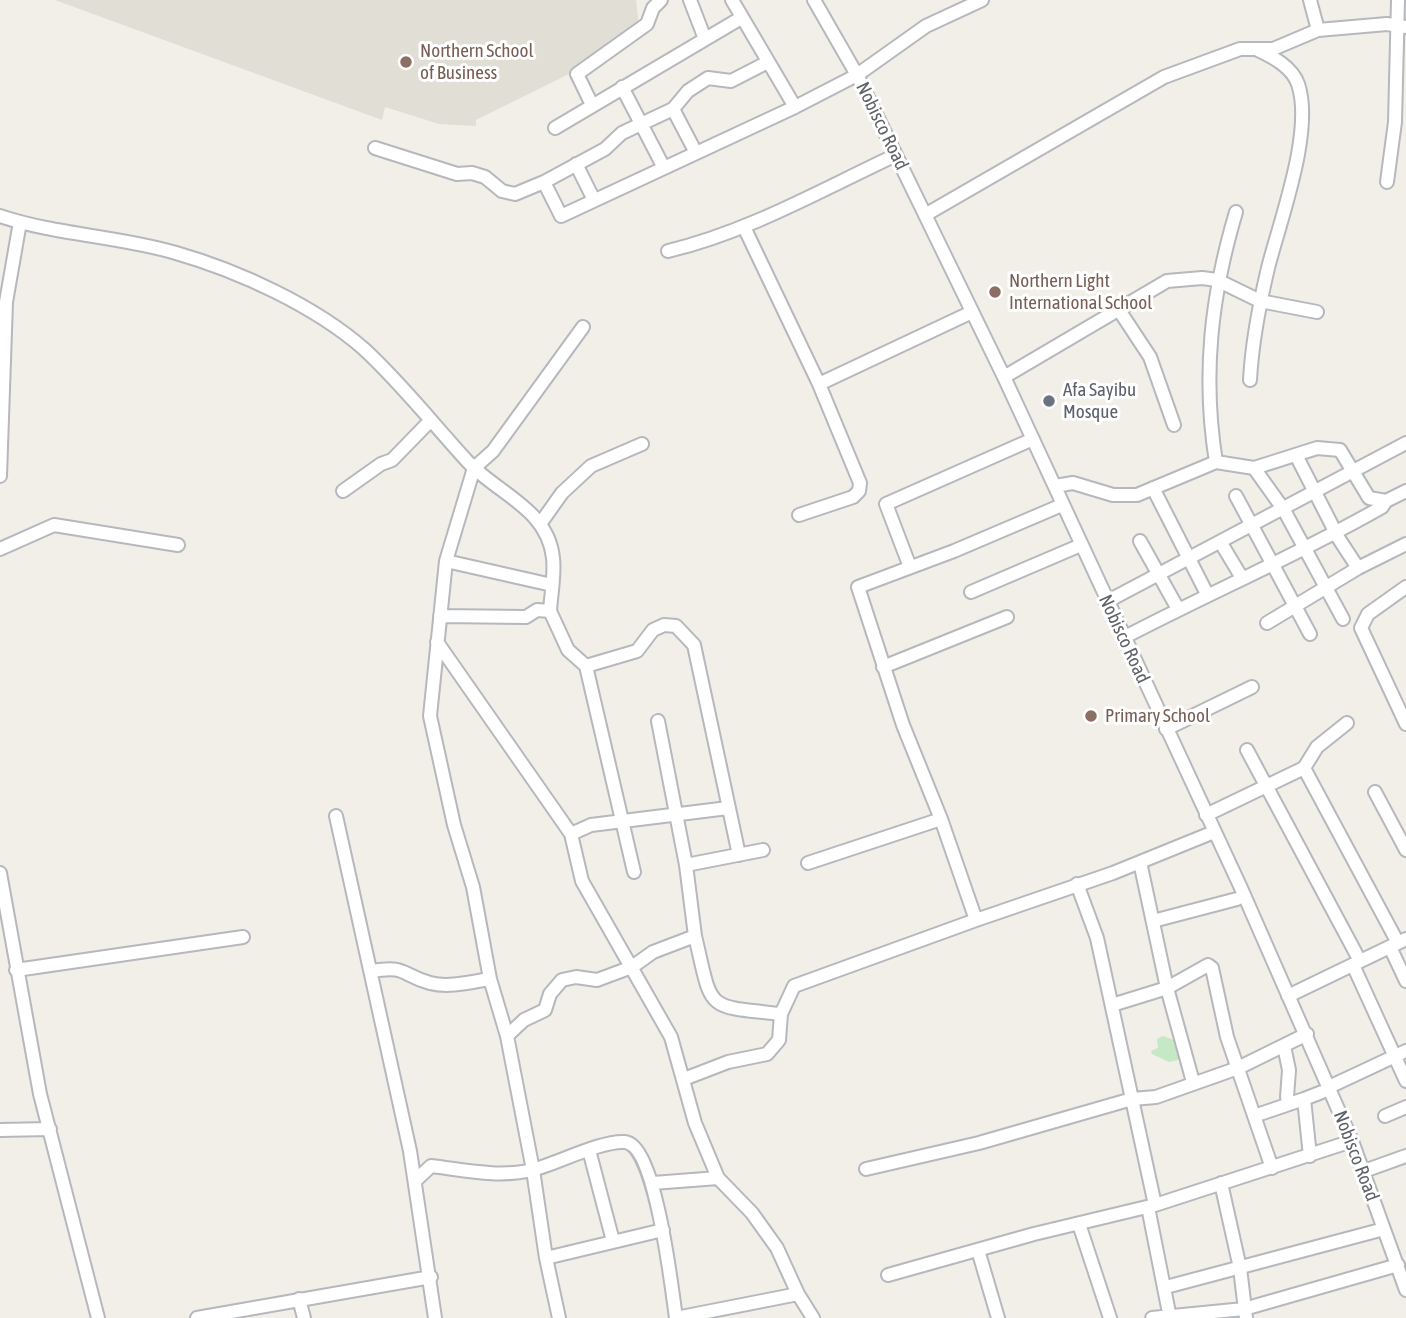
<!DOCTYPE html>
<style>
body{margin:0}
canvas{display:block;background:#f1efe8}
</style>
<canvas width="1406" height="1318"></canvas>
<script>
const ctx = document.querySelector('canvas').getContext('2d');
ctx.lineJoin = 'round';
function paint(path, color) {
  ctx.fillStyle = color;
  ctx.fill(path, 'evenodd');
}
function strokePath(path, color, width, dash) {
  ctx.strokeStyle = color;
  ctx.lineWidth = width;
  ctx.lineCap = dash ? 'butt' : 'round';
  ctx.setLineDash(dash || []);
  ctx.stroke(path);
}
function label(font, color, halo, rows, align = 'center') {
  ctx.font = font + ' "Asap Condensed",sans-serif';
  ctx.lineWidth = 6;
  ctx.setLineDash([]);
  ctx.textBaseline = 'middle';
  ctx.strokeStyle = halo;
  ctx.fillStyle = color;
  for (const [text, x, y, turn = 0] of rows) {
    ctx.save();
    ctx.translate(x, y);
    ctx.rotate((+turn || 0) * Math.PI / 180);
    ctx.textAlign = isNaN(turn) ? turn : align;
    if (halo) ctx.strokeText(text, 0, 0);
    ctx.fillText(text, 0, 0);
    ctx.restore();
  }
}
const education = new Path2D(`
 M 55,0 L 636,0 L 639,26 L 577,70 L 476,120 L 476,126 L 439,124 L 385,107 L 382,120 Z`);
const green = new Path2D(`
 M 1163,1036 L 1174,1040 L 1181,1059 L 1169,1062 L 1152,1054 L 1151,1051 L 1158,1048 L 1157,1039 Z`);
const minor = new Path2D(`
 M 690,0 L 705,39
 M 732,0 L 795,107
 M 814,0 L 857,75 L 1004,377 L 1241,888 L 1352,1141 L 1406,1290
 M 1310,0 L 1318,30
 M 622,87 L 663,166
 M 592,105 L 577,74 L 647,24 L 653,8 L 661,0
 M 673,109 L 695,151
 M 555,128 L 741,18
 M 375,148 L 457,174 L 472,173 L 485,177 L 502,191 L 515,194 L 544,182 L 561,216 L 795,107 L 857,75 L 926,26 L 982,0
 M 576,164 L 594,200
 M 544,182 L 605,149 L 622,133 L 673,109 L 688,91 L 708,78 L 731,81 L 766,63
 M 1387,182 L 1395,122 L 1398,0
 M 925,215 L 1164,77 L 1240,49 L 1273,49 L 1318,30 L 1387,24 L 1406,27
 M 0,216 C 56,235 119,236 176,253 C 239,271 315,306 364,349 C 401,383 434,425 468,462 C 498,494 548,509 553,558 C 555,575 551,594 550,611
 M 744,227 L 819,384 L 860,483 L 859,491 L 853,497 L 799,515
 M 668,251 C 748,232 821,190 896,155
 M 1119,310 L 1150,357 L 1174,425
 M 1004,377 L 1167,281 L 1202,278 L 1217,280 L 1260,301 L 1317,312
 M 1250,380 C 1252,342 1259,306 1268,268 C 1280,220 1314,131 1298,84 C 1292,67 1273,57 1258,50
 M 819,384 L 972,312
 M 1299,461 L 1339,539 L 1358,568
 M 1216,462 C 1202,376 1211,296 1236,212
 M 1254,468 L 1284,510 L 1343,619
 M 0,476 L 6,302 L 20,222
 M 1055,486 L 1073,483 L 1113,495 L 1137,495 L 1216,462 L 1254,468 L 1317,448 L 1340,450 L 1369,498 L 1386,501 L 1406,491
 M 1153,488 L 1207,594
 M 343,491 L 381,464 L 392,460 L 430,421
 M 1236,496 L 1310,634
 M 1062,505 L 954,551 L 858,587 L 903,725 L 941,819 L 976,920 L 1113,873 L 1214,832
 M 540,524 L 562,493 L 591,466 L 642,444
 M 1140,541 L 1178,609
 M 1221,543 L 1242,578
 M 0,549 L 54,525 L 178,545
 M 446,561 L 552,585
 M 910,567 L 886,504 L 1033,439
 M 1406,587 L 1368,614 L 1361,628 L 1406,724
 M 971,592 L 1081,545
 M 1106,602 L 1406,443
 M 440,616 L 526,617 L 537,610 L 550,611 L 568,650 L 586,666 L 637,651 L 653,630 L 664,625 L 676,626 L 694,645 L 739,855
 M 1267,623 L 1358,568 L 1406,544
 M 1123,638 C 1209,593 1298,555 1382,507 L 1386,501
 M 437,642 L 571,834 L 582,881 L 671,1037 L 695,1123 L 718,1178 L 752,1213 L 777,1248 L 798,1294 L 813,1318
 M 586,666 L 634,872
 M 883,667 L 1007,617
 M 1166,729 L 1252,687
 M 1247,750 L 1360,961
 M 1304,768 L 1398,943
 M 1375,792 L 1406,850
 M 1206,815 L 1304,768 L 1317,747 L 1347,723
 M 336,816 L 410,1151 L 435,1318
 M 571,834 L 591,825 L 728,808
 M 1140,862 L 1167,988 L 1193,1082
 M 808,863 L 941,819
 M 686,865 L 763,850
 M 0,873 L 40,1094 L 98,1318
 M 1077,884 L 1097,938 L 1155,1205
 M 1153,921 L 1237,899
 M 695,936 C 713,1011 703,1006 781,1014
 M 1390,947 L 1406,981
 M 1353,965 L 1406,1081
 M 16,970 L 243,937
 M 372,971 C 407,965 401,975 430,983 C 449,988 471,982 490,979
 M 1288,996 L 1406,939
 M 1112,1005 L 1167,988 L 1208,965 L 1212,968 L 1227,1037 L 1272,1168
 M 507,1036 L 524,1020 L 545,1010 L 550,994 L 562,980 L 576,977 L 597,980 L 632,967 L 653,952 L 695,936 L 686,865 L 658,721
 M 1284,1046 L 1289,1070 L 1287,1097
 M 684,1079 L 728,1062 L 767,1054 L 779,1040 L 781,1014 L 794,986 L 976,920
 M 1329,1087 L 1406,1051
 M 1304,1099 L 1322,1092
 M 1254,1116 L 1304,1099 L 1310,1156
 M 1385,1116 L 1406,1107
 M 0,1130 L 50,1129
 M 589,1150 L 613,1241
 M 866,1169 L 979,1143 L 1132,1099 L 1156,1097 L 1238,1068 L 1307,1034
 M 1364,1171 L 1406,1156
 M 415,1181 L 431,1166 C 465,1170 498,1178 532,1170 C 556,1164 602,1140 625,1142 C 656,1145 672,1291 676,1318
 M 653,1183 L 718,1178
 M 1221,1183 L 1240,1268 L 1246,1318
 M 1148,1207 L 1170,1318
 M 1079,1224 L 1110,1318
 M 978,1250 L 998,1318
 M 546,1258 L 663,1230
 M 888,1275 L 1034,1234 L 1155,1205 L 1352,1141
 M 1166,1287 L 1384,1229
 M 299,1299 L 304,1318
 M 197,1318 L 431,1277
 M 559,1318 L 546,1258 L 533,1170 L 507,1036 L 490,979 L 473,887 L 454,825 L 430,716 L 446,561 L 474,468 L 493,451 L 583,327
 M 676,1318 L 798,1294
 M 1152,1318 L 1244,1309 L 1398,1265`);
const markers = [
 [406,62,7,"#8d6e63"],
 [995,292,7,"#8d6e63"],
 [1049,401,7,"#6b7280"],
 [1091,716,7,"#8d6e63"]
];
const educationNames = [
 ["Northern School",420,51],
 ["of Business",420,73],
 ["Northern Light",1009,281],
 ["International School",1009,303],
 ["Primary School",1105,716]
];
const streetNames = [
 ["Nobisco Road",882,126,64],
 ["Nobisco Road",1124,639,65],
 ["Nobisco Road",1356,1156,69]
];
const worshipNames = [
 ["Afa Sayibu",1063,390],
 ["Mosque",1063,412]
];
paint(education, '#e1ded6');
paint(green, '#c5e8c5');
strokePath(minor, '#b5b8bc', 16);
strokePath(minor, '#fff', 12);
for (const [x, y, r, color] of markers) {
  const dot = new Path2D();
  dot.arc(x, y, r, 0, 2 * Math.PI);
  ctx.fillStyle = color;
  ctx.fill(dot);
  strokePath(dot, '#fff', 2.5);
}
label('19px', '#785e54', '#fff', educationNames, 'left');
label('19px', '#5f6368', '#fff', streetNames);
label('19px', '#5b616d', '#fff', worshipNames, 'left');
</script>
